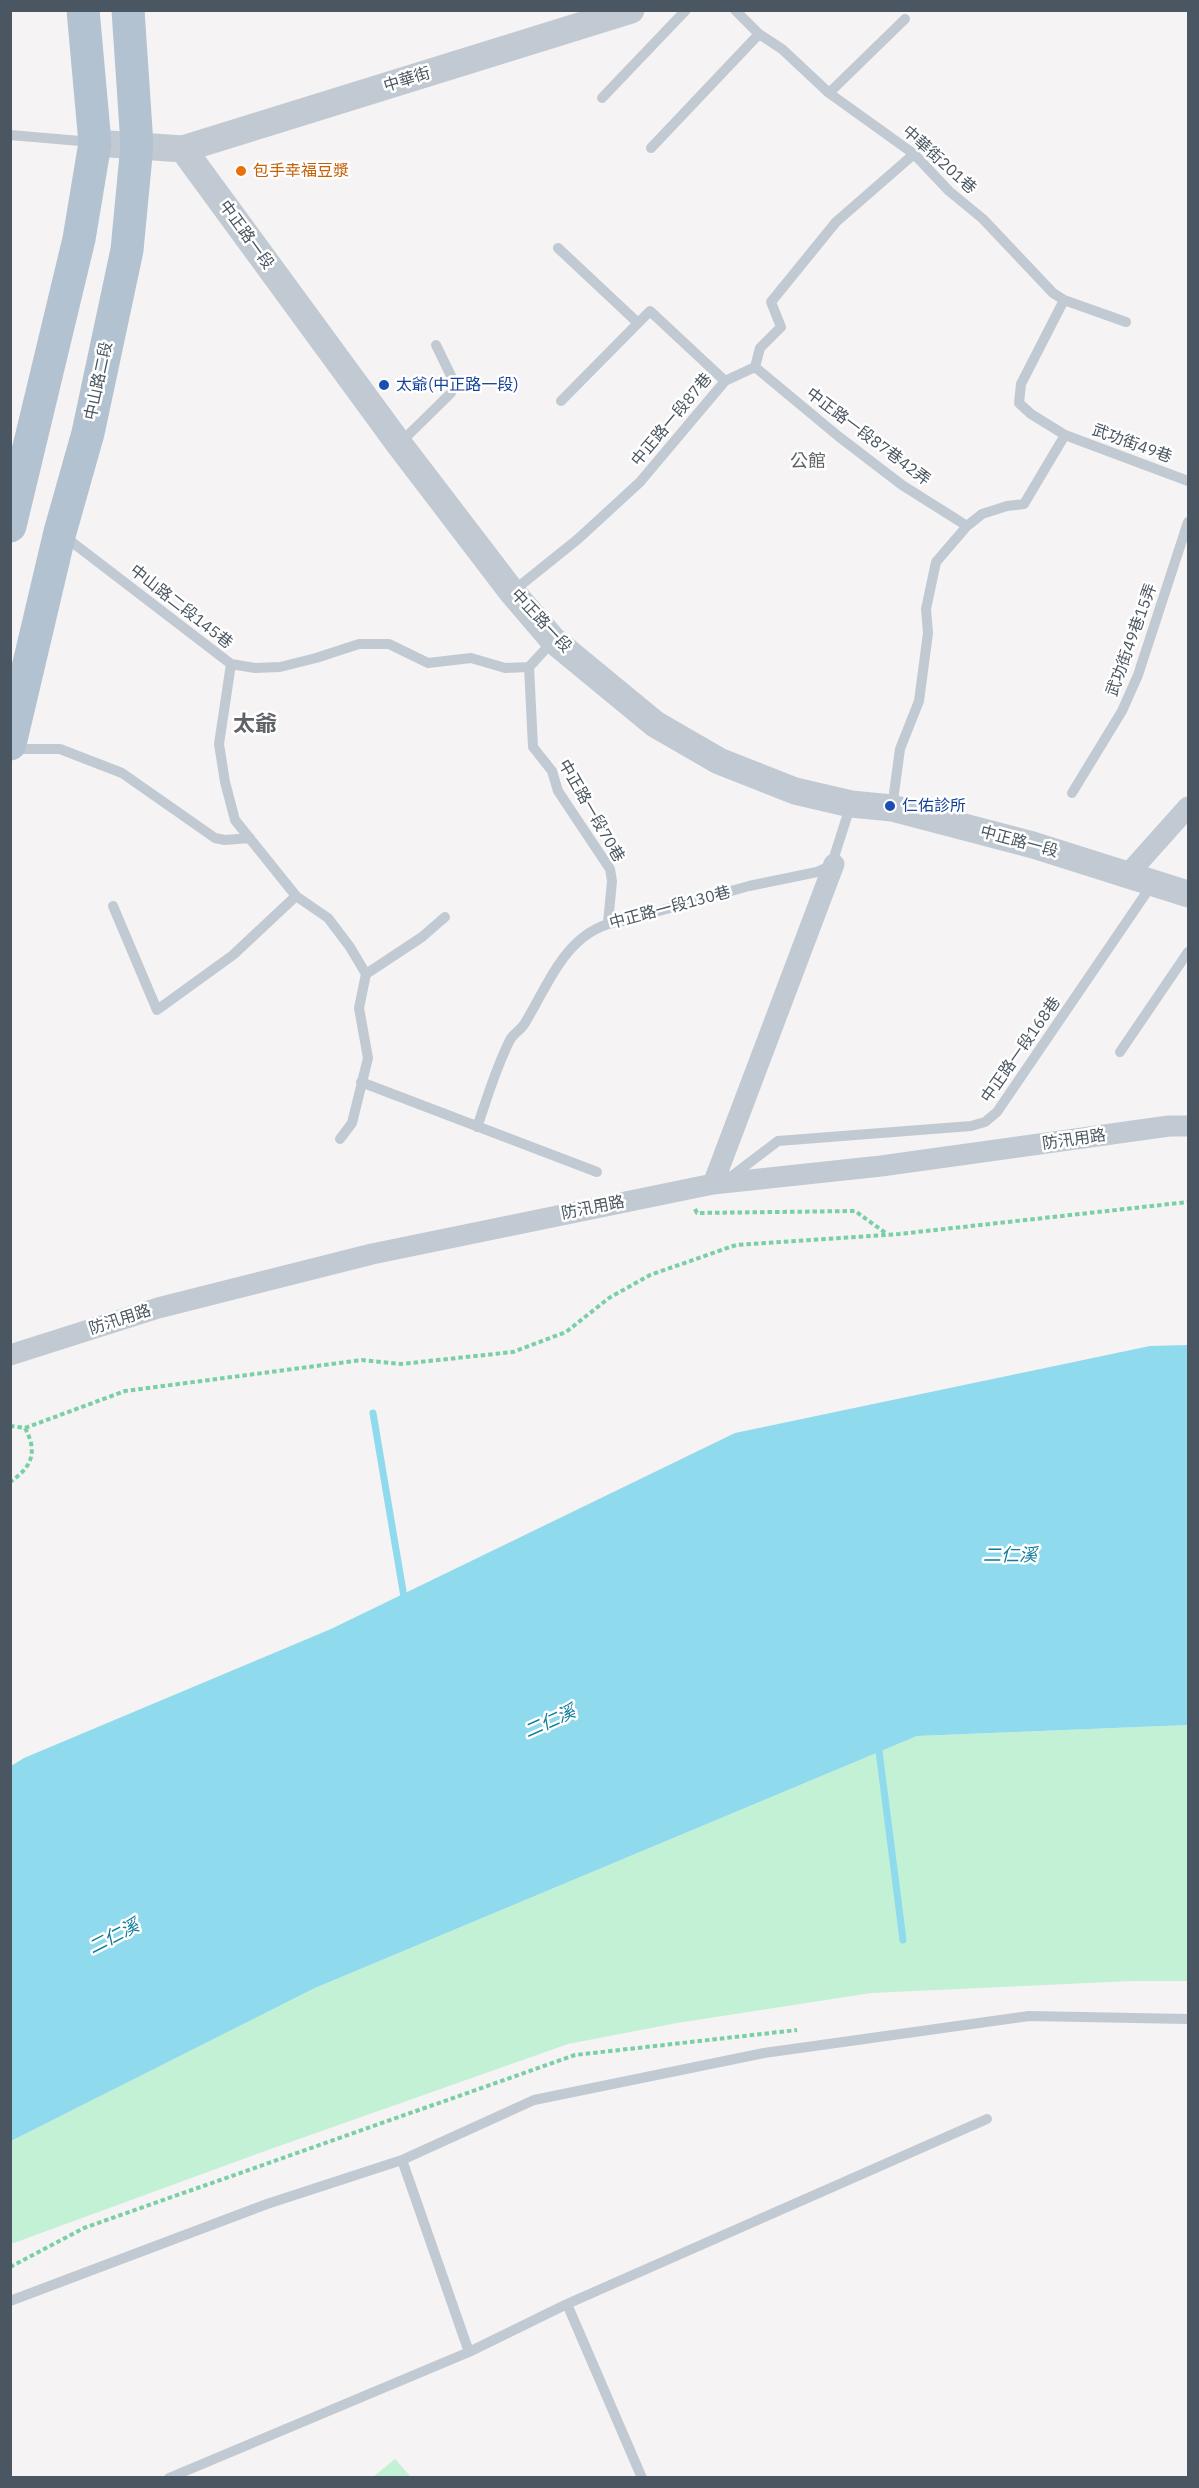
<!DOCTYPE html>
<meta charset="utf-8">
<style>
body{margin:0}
#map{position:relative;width:1199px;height:2488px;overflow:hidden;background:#f5f3f3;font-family:"IBM Plex Sans",sans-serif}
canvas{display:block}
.frame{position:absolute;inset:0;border:12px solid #4a5661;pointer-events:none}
</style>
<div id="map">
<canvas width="1199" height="2488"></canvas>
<div class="frame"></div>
</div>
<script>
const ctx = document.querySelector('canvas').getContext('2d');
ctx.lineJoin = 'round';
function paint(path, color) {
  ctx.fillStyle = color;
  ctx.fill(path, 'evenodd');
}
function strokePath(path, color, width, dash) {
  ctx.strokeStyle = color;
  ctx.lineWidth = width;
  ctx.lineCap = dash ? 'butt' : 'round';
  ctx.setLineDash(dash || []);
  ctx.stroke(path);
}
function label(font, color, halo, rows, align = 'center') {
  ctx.font = font + ' "IBM Plex Sans","Noto Sans TC",sans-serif';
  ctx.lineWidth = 5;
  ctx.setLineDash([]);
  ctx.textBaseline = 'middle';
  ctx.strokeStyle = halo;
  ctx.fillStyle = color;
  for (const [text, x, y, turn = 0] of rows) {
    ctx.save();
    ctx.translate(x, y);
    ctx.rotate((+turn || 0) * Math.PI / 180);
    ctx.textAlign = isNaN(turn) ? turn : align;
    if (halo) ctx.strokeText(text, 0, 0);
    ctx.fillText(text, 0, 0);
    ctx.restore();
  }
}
const green = new Path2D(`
 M 1188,1725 L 1188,1981 L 1132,1981 L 871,1993 L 677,2023 L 568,2044 L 265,2151 L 11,2244 L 11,2141 L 315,1988 L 917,1736 Z
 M 395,2459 L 411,2477 L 373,2477 Z`);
const water = new Path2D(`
 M 1188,1345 L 1188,1725 L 917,1736 L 315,1988 L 11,2141 L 11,1766 L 24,1758 L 331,1629 L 735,1433 L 1150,1346 Z`);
const stream = new Path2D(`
 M 373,1413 L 405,1603
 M 878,1743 L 903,1940`);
const path = new Path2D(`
 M 695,1209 L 697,1213 L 855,1211 L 887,1234
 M 10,1426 L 25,1428 C 38,1452 32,1467 10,1482
 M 25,1428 L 125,1391 L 362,1360 L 401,1364 L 513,1352 L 566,1332 L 609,1298 L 650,1275 L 736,1245 L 899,1234 L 1188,1202
 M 10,2267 L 84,2228 L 575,2055 L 797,2030`);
const service = new Path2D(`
 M 735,10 L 759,34 L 782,49 L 829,93 L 914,154 L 949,191 L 983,219 L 1053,293 L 1064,300 L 1126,322
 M 829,93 L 905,19
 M 602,98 L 686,10
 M 10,135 L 92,142
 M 651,148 L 759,34
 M 558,248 L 638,323
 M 755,367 L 838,436 L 902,485 L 967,526
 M 561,401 L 650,311 L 725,381
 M 1065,435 L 1188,481
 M 399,444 L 451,393 L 454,382 L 436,345
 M 64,536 L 231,664 L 255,668 L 280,667 L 316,658 L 359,644 L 389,644 L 428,663 L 471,658 L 505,668 L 529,667 L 533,747 L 552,771 L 558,791 L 610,869 L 612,881 L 608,923
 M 512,592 L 578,539 L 640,482 L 725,381 L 755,367 L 760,348 L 781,327 L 771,302 L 836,222 L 914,154
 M 231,664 L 219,744 L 225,782 L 235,820 L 296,896 L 328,918 L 350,947 L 366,974 L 359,1008 L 368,1058 L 352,1123 L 340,1139
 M 529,667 L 553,641
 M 12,749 L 60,749 L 122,773 L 215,838 L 225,840 L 250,838
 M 1072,793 L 1122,711 L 1138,675 L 1188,522
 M 892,808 L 900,749 L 919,701 L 928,633 L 926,609 L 936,562 L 967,526 L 982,514 L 1007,506 L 1024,504 L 1065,435 L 1031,414 L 1019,403 L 1021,384 L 1064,300
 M 113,906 L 157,1010 L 233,955 L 296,896
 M 366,974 L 422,937 L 445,917
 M 1120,1052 L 1188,952
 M 361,1082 L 597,1172
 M 477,1127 C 487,1099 496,1067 510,1040 C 513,1034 521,1030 525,1023 C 550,982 568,927 623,921 L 749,886 L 817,872 L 834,864 L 835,854 L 851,804
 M 728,1179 L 778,1141 L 971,1126 L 985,1122 L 997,1112 L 1153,883
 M 402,2160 L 469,2352
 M 10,2301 L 267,2204 L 402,2160 L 534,2100 L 764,2053 L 1029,2016 L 1188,2019
 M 567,2304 L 642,2478
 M 169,2478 L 469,2352 L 567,2304 L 987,2119`);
const minor = new Path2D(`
 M 1129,873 L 1188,807
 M 713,1184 L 834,864
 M 10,1355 L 158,1308 L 372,1254 L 713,1184 L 881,1166 L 1169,1126 L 1188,1126`);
const tertiary = new Path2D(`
 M 95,143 L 183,149 L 399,444 L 512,592 L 553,640 L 655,724 L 719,761 L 795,791 L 851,804 L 892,808 L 1033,845 L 1188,894
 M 183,149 L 631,10`);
const primary = new Path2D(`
 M 10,526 L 79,239 L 95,143 L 83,10
 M 10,744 L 60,532 L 88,433 L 127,250 L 137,145 L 128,10`);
const markers = [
 [241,171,6,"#e8710a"],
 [384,385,6,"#1a4fb4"],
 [890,806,6,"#1a4fb4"]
];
const streetNames = [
 ["中華街",407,80,-17],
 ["中華街201巷",939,160,42],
 ["中正路一段",246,235,54],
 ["中山路二段",99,381,-78],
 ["中正路一段87巷",672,420,-50],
 ["中正路一段87巷42弄",868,437,37],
 ["武功街49巷",1132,444,20],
 ["中山路二段145巷",181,607,38],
 ["中正路一段",541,621,47],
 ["武功街49巷15弄",1132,640,-70],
 ["中正路一段70巷",591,811,60],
 ["中正路一段",1019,842,15],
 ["中正路一段130巷",670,908,-15],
 ["中正路一段168巷",1021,1050,-55],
 ["防汛用路",1074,1140,-8],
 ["防汛用路",593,1208,-11],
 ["防汛用路",120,1320,-18]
];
const foodNames = [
 ["包手幸福豆漿",253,171]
];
const transitNames = [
 ["太爺(中正路一段)",396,385],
 ["仁佑診所",902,806]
];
const neighbourhoodNames = [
 ["公館",808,462]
];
const waterNames = [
 ["二仁溪",1010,1556],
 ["二仁溪",550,1722,-24],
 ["二仁溪",114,1937,-27]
];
const districtNames = [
 ["太爺",255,725]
];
paint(green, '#c3f1d5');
paint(water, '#90daee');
strokePath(stream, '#90daee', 7);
strokePath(path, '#7ad0a6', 4, [4.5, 3]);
strokePath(service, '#c1cad2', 10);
strokePath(minor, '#c1cad2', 21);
strokePath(tertiary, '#c1cad2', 27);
strokePath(primary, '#b3c2d1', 33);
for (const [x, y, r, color] of markers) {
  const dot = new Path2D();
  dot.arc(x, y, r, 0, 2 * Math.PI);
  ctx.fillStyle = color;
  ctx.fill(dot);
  strokePath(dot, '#fff', 2);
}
label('16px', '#4a5661', '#fff', streetNames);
label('16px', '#c56008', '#fff', foodNames, 'left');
label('16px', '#164399', '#fff', transitNames, 'left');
label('18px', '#5f6368', '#fff', neighbourhoodNames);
label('italic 18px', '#0c7c9b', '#fff', waterNames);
label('bold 22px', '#5f6368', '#fff', districtNames);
</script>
